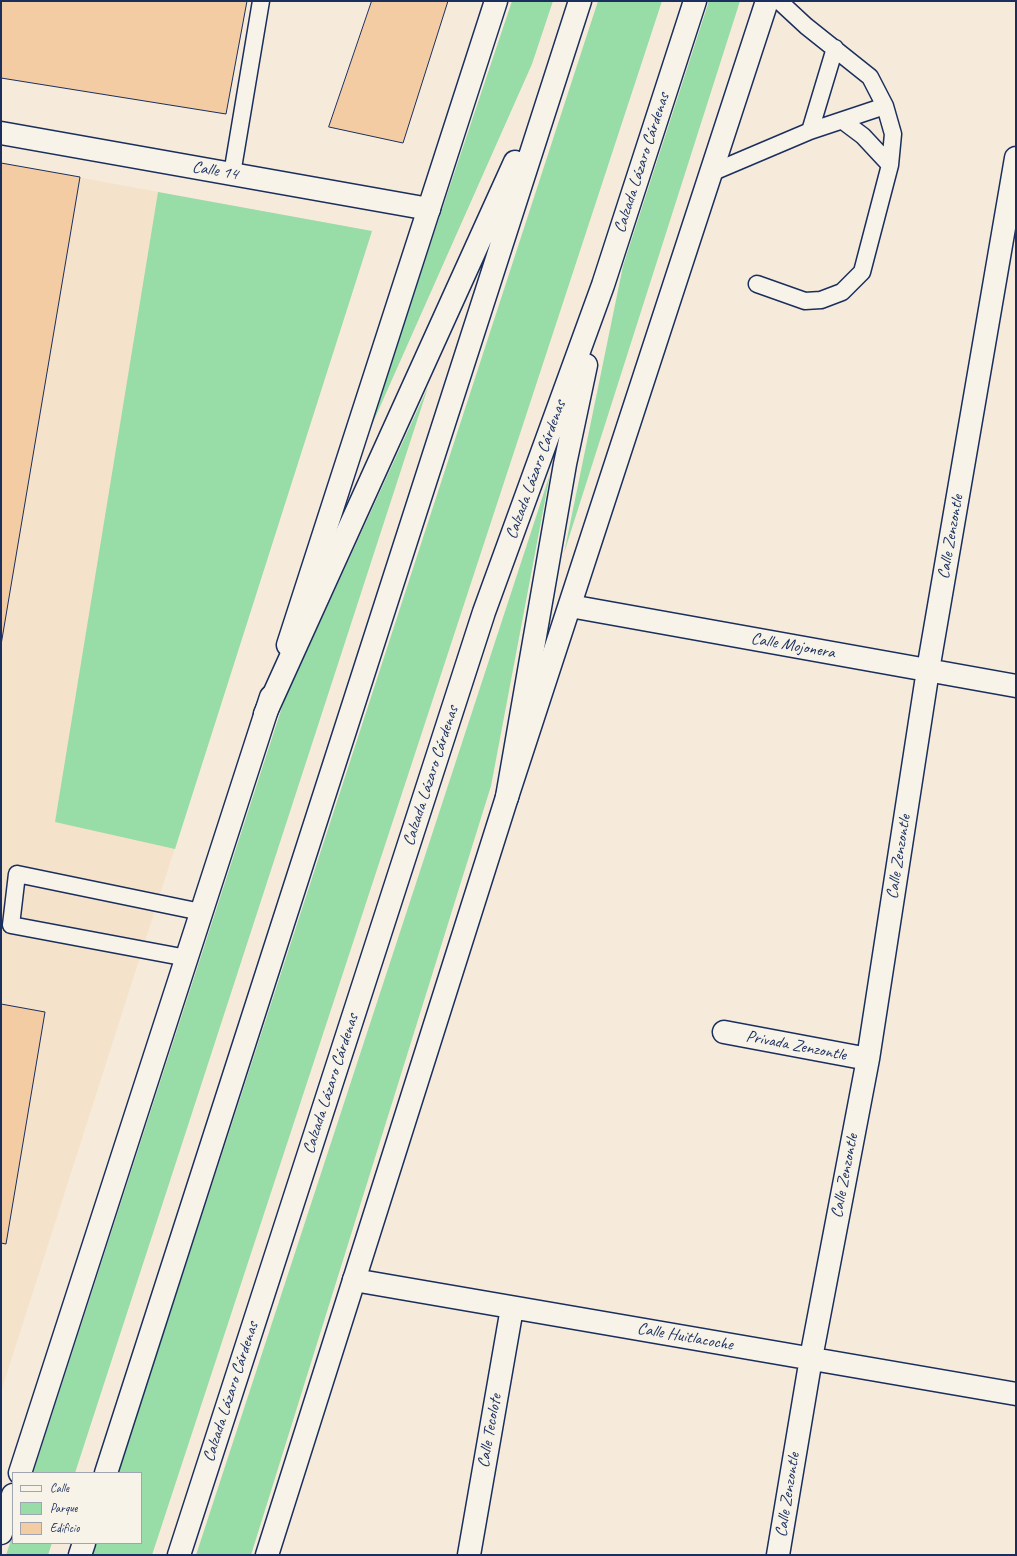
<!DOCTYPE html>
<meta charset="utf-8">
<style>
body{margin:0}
#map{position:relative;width:1017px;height:1556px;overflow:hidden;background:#f6ebda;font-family:Caveat,sans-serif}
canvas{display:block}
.frame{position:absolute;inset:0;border:2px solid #1b2f5e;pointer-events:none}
.legend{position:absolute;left:12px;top:1472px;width:130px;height:72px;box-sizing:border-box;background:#f7f3e8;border:1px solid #9fa5b1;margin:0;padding:5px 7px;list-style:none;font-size:12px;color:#1b2f5e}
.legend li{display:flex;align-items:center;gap:8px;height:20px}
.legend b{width:20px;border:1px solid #9fa5b1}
</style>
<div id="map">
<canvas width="1017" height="1556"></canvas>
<div class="frame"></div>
<ul class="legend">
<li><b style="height:5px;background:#f7f3e8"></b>Calle</li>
<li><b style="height:11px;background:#98dca8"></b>Parque</li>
<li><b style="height:11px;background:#f3cca3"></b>Edificio</li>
</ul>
</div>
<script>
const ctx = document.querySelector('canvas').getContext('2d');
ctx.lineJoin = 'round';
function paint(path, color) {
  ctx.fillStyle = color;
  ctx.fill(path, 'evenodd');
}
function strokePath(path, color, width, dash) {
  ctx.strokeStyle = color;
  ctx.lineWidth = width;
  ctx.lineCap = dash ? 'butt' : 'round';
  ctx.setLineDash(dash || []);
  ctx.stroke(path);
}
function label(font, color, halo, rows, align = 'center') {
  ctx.font = font + ' Caveat,sans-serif';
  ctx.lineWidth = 3;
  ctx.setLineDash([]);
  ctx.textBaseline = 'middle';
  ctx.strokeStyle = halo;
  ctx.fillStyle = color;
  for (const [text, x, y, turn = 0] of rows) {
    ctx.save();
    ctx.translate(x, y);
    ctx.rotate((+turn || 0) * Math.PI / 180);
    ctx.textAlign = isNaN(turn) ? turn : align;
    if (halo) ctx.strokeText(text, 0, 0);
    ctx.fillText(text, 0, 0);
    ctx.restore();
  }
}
const built = new Path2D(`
 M 1,163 L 372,231 L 1,1392 Z`);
const green = new Path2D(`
 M 512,1 L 553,1 L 532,64 L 363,445 Z
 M 598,1 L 662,1 L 152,1555 L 91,1555 L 95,1543 L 141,1543 L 141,1473 L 118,1473 Z
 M 709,1 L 740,1 L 564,553 L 623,266 Z
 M 158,192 L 372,231 L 175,849 L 55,822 Z
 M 428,387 L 75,1473 L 33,1473 L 284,701 Z
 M 550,474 L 491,786 L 251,1555 L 196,1555 Z
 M 13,1534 L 13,1543 L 52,1543 L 48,1555 L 6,1555 Z`);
const building = new Path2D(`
 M 1,1 L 247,1 L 226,114 L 1,78 Z
 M 372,1 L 448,1 L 403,143 L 329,127 Z
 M 1,163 L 80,177 L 1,645 Z
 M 1,1004 L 45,1012 L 6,1244 L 1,1243 Z`);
const service = new Path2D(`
 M 843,121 L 863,136 L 890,165
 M 810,131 L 835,48
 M 711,173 L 810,131 L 885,106
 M 232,174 L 261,1
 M 757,284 L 805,301 L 821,300 L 842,292 L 862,272 L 890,165 L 893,134 L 885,106 L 870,77 L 806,26 L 779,1
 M 187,958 L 11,925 L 17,874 L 201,912`);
const minor = new Path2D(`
 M 1,133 L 429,209
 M 570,606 L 1016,686
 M 724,1032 L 868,1059
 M 354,1280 L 1016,1394
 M 469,1555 L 512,1308
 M 778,1555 L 811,1358 L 868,1059 L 928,670 L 1016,158`);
const secondary = new Path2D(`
 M 288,645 L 496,1
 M 20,1473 L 271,697
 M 1,1533 L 13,1495
 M 267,1555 L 507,797 L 767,1`);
const motorway = new Path2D(`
 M 265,714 L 515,162
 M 507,797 L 565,464 L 586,365
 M 106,1473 L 580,1
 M 80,1555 L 84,1543
 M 179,1555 L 484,612 L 603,285 L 695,1`);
const streetNames = [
 ["Calzada Lázaro Cárdenas",642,163,-72],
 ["Calle 14",215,171,10],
 ["Calzada Lázaro Cárdenas",536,470,-70],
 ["Calle Zenzontle",951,537,-80],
 ["Calle Mojonera",793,646,10],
 ["Calzada Lázaro Cárdenas",431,776,-72],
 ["Calle Zenzontle",899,857,-81],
 ["Privada Zenzontle",796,1046,11],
 ["Calzada Lázaro Cárdenas",331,1084,-72],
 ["Calle Zenzontle",845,1176,-79],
 ["Calle Huitlacoche",685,1337,10],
 ["Calzada Lázaro Cárdenas",231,1392,-72],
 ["Calle Tecolote",490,1431,-80],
 ["Calle Zenzontle",788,1495,-81]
];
paint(built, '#f5e2ca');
paint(green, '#98dca8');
paint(building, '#f3cca3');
strokePath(building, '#1b2f5e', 1);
strokePath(service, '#1b2f5e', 19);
strokePath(minor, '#1b2f5e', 25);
strokePath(secondary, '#1b2f5e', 25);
strokePath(motorway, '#1b2f5e', 25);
strokePath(service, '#f7f3e8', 16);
strokePath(minor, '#f7f3e8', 22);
strokePath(secondary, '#f7f3e8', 22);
strokePath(motorway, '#f7f3e8', 22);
label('17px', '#1b2f5e', '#f7f3e8', streetNames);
</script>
